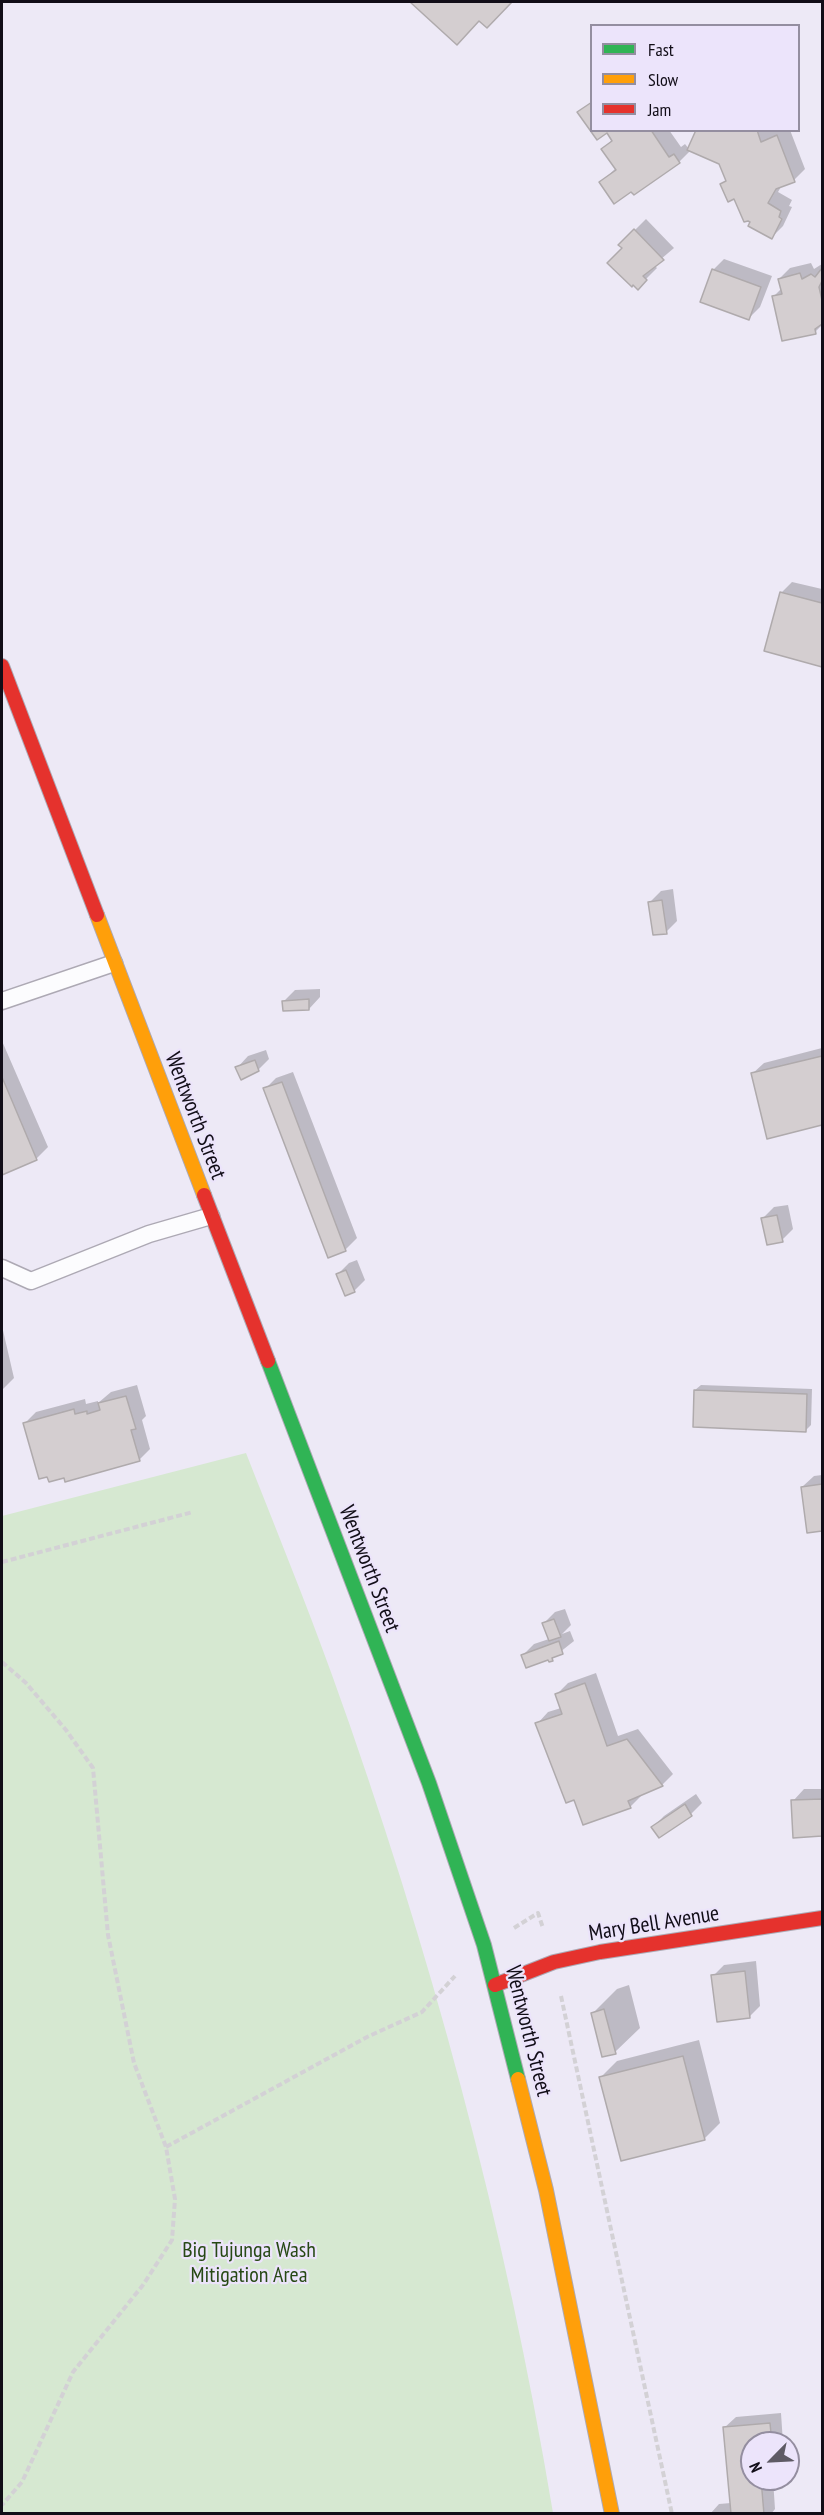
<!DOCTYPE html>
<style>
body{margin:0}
#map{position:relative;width:824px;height:2515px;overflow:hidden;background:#ede9f6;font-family:"PT Sans Narrow",sans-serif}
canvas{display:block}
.frame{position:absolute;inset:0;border:3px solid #110d17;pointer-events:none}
.legend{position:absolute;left:590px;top:24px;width:210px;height:108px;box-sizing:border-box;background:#ece4fb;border:2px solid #948ea0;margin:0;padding:8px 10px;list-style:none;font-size:18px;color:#110d17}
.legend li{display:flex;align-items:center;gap:12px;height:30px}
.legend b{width:30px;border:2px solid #948ea0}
.north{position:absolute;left:740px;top:2431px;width:60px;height:60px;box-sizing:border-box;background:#ece4fb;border:2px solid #948ea0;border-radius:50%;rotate:246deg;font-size:16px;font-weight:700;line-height:24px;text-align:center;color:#110d17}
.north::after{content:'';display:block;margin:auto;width:21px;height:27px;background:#5e5a65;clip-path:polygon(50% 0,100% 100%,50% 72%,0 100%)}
</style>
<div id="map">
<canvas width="824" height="2515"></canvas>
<div class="frame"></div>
<ul class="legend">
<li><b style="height:8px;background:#30b455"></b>Fast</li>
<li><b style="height:8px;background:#ff9f0a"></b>Slow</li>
<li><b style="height:8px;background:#e5322d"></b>Jam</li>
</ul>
<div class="north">N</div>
</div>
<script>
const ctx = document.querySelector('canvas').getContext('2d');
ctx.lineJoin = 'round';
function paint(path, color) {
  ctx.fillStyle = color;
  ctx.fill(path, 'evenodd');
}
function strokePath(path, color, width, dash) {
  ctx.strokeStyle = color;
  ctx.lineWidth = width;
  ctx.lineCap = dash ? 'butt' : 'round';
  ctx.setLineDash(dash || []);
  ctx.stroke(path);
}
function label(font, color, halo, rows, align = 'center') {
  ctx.font = font + ' "PT Sans Narrow",sans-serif';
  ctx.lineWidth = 4.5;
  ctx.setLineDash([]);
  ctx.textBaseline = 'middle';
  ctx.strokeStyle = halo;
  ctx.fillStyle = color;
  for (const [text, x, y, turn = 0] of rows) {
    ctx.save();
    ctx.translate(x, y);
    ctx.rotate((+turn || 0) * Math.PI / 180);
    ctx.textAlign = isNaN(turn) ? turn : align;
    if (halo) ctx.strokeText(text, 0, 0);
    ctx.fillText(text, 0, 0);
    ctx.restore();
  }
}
const green = new Path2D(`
 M 246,1453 C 275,1527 305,1600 332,1675 C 430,1947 506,2228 553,2513 L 2,2513 L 2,1516 Z`);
const shadow = new Path2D(`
 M 412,2 L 511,2 L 498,15 L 480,19 L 457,42 Z
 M 592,130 L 669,130 L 681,147 L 685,144 L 689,149 L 698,130 L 790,130 L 805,169 L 794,180 L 782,185 L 778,192 L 792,200 L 789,206 L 792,207 L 783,226 L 772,237 L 752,222 L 735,197 L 722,184 L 727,179 L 720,163 L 691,150 L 679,162 L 601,182 L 616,168 L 603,149 L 613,139 L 607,131 Z
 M 646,219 L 674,248 L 654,265 L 657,268 L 638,287 L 624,248 L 620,245 Z
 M 724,259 L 772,276 L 760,307 L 749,318 L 713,270 Z
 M 811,263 L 814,269 L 822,264 L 822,325 L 815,332 L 773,297 L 782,288 L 779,279 L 790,268 Z
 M 792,582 L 822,589 L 822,665 L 766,650 L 781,593 Z
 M 673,889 L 677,921 L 666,932 L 650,902 L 661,891 Z
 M 320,989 L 320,997 L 309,1009 L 284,1001 L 295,990 Z
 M 2,1041 L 48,1147 L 36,1159 L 2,1174 Z
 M 822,1048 L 822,1123 L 768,1137 L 752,1074 L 764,1063 Z
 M 266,1050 L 269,1059 L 258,1070 L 237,1068 L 248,1056 Z
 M 293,1072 L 357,1238 L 345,1250 L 329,1256 L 265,1089 L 276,1078 Z
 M 788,1205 L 793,1229 L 782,1240 L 763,1218 L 774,1207 Z
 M 357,1260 L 365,1280 L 354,1291 L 338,1274 L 349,1263 Z
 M 2,1326 L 14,1378 L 2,1390 Z
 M 137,1385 L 146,1416 L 142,1420 L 150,1449 L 139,1460 L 25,1423 L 36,1412 L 85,1399 L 86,1404 L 98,1401 L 98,1403 L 111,1392 Z
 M 701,1385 L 812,1389 L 811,1425 L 805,1431 L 695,1390 Z
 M 822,1475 L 822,1529 L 809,1531 L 802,1487 L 814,1476 Z
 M 565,1609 L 571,1625 L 562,1634 L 570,1631 L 574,1641 L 550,1660 L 523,1655 L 534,1644 L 549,1639 L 544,1623 L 555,1612 Z
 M 596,1673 L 618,1736 L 638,1729 L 673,1774 L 662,1785 L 641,1794 L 641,1796 L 630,1807 L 575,1798 L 537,1724 L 548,1712 L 561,1708 L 557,1694 L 568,1683 Z
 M 804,1789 L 822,1789 L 822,1835 L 794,1836 L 793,1801 Z
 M 696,1794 L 702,1803 L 691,1814 L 653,1827 L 664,1816 Z
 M 756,1961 L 760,2006 L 749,2017 L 713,1976 L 724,1965 Z
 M 629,1985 L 640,2028 L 615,2052 L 593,2013 L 617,1989 Z
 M 699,2040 L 720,2123 L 704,2139 L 601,2077 L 617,2061 Z
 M 781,2413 L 783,2443 L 752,2443 L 752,2479 L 773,2479 L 775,2509 L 771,2514 L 710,2514 L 719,2504 L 731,2503 L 724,2428 L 736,2417 Z`);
const building = new Path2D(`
 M 410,2 L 512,2 L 487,28 L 479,21 L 457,45 Z
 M 592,102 L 592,130 L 651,130 L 669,157 L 674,154 L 680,163 L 634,195 L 631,192 L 614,204 L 599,182 L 616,170 L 601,149 L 612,141 L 607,133 L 597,140 L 577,112 Z
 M 696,130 L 757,130 L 761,142 L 777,135 L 795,182 L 776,189 L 768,203 L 781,211 L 779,217 L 782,219 L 772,239 L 748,226 L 750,222 L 748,221 L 744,222 L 734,199 L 728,202 L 720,184 L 726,181 L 719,164 L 687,150 Z
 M 634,229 L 664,260 L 643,276 L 647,280 L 638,290 L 633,285 L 632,287 L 607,263 L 622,248 L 618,245 Z
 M 822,268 L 822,281 L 819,287 L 822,300 L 822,324 L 815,329 L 816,334 L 782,341 L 772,296 L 782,294 L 778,279 L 800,273 L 802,279 L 811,274 L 815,277 Z
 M 712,269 L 761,287 L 749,320 L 700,302 Z
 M 780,592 L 822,603 L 822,667 L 764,651 Z
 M 662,900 L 667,934 L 653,935 L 648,902 Z
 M 309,999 L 309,1010 L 283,1011 L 282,1001 Z
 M 822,1056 L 822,1125 L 767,1139 L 751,1073 Z
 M 255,1060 L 259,1071 L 241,1080 L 235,1067 Z
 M 2,1077 L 37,1160 L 2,1175 Z
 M 282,1082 L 346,1251 L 328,1258 L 263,1088 Z
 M 777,1215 L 783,1242 L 767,1245 L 761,1218 Z
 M 346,1270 L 355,1292 L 345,1296 L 336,1274 Z
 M 694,1390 L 807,1394 L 806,1432 L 693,1427 Z
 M 126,1396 L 136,1429 L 131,1430 L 140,1461 L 65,1482 L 64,1478 L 49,1482 L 47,1477 L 39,1479 L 23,1423 L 74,1409 L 75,1414 L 87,1411 L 87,1414 L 100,1410 L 98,1403 Z
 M 822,1484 L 822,1531 L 807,1533 L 801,1487 Z
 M 554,1619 L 561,1637 L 549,1641 L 542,1623 Z
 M 559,1641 L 563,1654 L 552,1658 L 553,1661 L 549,1662 L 548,1660 L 526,1668 L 521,1655 Z
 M 585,1683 L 607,1746 L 627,1739 L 663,1786 L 628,1801 L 631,1808 L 583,1825 L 574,1800 L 566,1803 L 535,1723 L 562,1714 L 555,1694 Z
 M 822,1799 L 822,1836 L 793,1838 L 791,1800 Z
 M 685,1804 L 692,1816 L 659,1838 L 651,1827 Z
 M 745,1971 L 750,2018 L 717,2022 L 711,1975 Z
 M 604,2009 L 616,2054 L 602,2057 L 591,2013 Z
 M 683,2056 L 705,2140 L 621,2161 L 599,2077 Z
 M 770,2423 L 772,2443 L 752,2443 L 752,2479 L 761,2479 L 764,2514 L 731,2514 L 723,2427 Z`);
const path = new Path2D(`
 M 2,1562 L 193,1512
 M 2,1662 L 26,1683 L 66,1730 L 93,1768 L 108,1935 L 134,2063 L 166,2147 L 175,2199 L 172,2240 L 143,2285 L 73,2372 L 22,2482 L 2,2505
 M 514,1928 L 538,1913 L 543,1928
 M 561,1996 L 672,2514
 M 166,2147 L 367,2037 L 422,2012 L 455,1976`);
const lane = new Path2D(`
 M 2,1001 L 114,963
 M 2,1268 L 31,1281 L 149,1234 L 211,1216`);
const fast = new Path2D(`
 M 268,1361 L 429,1783 L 484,1945 L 518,2079`);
const slow = new Path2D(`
 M 97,915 L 204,1195
 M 518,2079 L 546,2190 L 612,2514`);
const jam = new Path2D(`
 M 2,666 L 97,915
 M 204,1195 L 268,1361
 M 495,1985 L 554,1962 L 600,1952 L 822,1918`);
const streetNames = [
 ["Wentworth Street",195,1116,69],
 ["Wentworth Street",369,1569,69],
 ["Mary Bell Avenue",654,1924,-9],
 ["Wentworth Street",528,2031,76]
];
const parkNames = [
 ["Big Tujunga Wash",249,2251],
 ["Mitigation Area",249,2276]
];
paint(green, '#d6e8d1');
paint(shadow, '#0003');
paint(building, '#d4ced0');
strokePath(building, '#afaaac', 1.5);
strokePath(lane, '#ada9b4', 19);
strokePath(fast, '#ada9b4', 16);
strokePath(slow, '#ada9b4', 16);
strokePath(jam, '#ada9b4', 16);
strokePath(path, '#d3d1d5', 4, [6, 3]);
strokePath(lane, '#fcfcfe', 16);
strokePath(fast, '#30b455', 14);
strokePath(slow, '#ff9f0a', 14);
strokePath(jam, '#e5322d', 14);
label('22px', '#110d17', '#ece4fb', streetNames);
label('22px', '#274915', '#ece4fb', parkNames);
</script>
